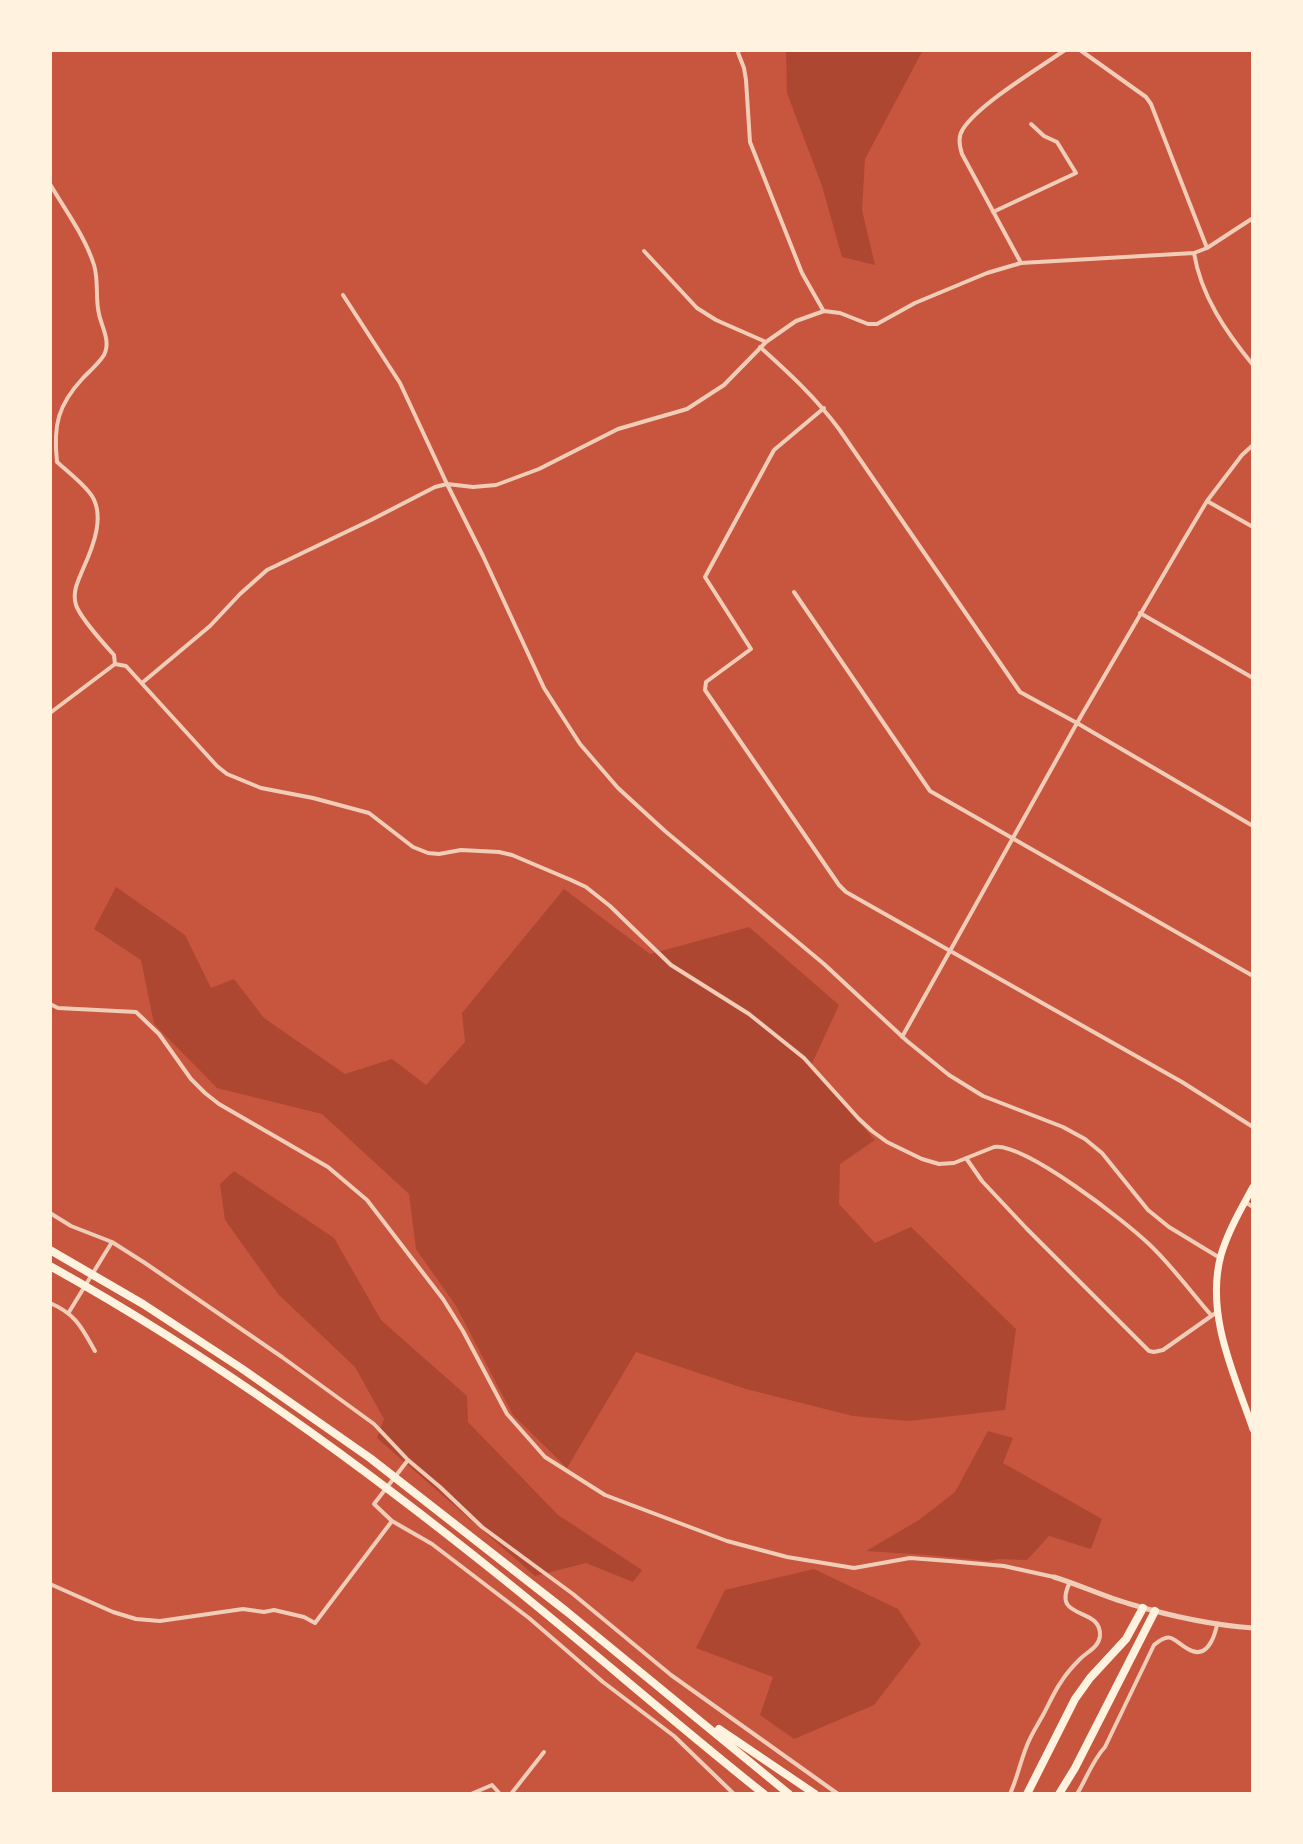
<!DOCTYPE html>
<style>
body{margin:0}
#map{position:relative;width:1303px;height:1844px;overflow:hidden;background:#c8553d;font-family:Rubik,sans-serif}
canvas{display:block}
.frame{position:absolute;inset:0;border:52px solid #fff3e0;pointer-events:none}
</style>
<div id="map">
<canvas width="1303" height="1844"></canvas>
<div class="frame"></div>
</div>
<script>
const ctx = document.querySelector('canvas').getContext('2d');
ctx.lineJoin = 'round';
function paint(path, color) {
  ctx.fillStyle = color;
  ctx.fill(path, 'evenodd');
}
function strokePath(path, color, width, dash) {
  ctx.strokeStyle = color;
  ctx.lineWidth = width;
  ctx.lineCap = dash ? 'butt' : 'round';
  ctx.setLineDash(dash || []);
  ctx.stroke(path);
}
const green = new Path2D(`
 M 786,50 L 923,50 L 865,159 L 862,210 L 875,265 L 842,257 L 822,186 L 787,93 Z
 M 116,887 L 185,935 L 211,988 L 234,979 L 264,1018 L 345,1074 L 392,1059 L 426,1085 L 465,1042 L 462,1013 L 564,889 L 650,954 L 749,927 L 839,1005 L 810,1068 L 875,1140 L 840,1164 L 839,1204 L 875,1243 L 911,1227 L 1016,1329 L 1005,1410 L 909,1421 L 853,1416 L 746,1389 L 636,1352 L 567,1468 L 513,1415 L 456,1306 L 416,1249 L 409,1194 L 322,1114 L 217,1088 L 154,1024 L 141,960 L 94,929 Z
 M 234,1171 L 334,1238 L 381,1320 L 467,1396 L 468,1422 L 558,1515 L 642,1570 L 633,1582 L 586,1563 L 535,1576 L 377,1438 L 384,1419 L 355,1367 L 278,1294 L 225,1220 L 220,1184 Z
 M 988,1431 L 1013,1438 L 1003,1463 L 1102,1519 L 1091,1549 L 1049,1536 L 1027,1560 L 999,1559 L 988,1561 L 928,1555 L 866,1551 L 919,1520 L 955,1492 Z
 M 814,1569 L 898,1609 L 921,1644 L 874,1705 L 794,1739 L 760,1715 L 773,1677 L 696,1648 L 725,1590 Z`);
const minor = new Path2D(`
 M 737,50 L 744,68 L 746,80 L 750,142 L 802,273 L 823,310
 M 1080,50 L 1146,97 L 1151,104 L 1207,248
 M 50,184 C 65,210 85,236 94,265 C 99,281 95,298 99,314 C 102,328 111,341 104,355 C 99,363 90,371 83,378 C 58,405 53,425 57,462 C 67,471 80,481 89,492 C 107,513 93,547 83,569 C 78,581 72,592 76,605 C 80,617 104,644 114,655 L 115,664
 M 993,212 L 1076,173 L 1057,142 L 1044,136 L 1031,124
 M 644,251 L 697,308 L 716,320 L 766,342
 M 1194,253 C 1201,296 1226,332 1253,365
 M 1021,263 L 962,154 C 959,145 958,136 963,129 C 979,104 1039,68 1065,50
 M 343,295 L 400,383 L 447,484 L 483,556 L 544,688 L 580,744 L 618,788 L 665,831 L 824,964 L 907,1041 L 949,1075 L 983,1096 L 1063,1127 L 1085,1139 L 1102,1153 L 1148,1210 L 1169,1227 L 1220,1258
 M 760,347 C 789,373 816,398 839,429 L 1020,692 L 1077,723 L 1253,826
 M 824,408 L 774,450 L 705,577 L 751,649 L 706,682 L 705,690 L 839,885 L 846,892 L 1182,1082 L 1253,1127
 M 1207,501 L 1253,527
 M 794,592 L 930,791 L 1253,976
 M 1140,613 L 1253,678
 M 142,683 L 210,626 L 240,594 L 267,570 L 371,520 L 435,487 L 447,484 L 473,487 L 496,485 L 539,469 L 618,429 L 687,409 L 724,385 L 766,342 L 796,321 L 824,311 L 840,313 L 868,324 L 877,324 L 915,303 L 987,273 L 1021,263 L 1194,253 L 1207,248 L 1253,218
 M 50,713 L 115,664 L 126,666 L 217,766 L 227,774 L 261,788 L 313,798 L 369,813 L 413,847 L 428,853 L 439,854 L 461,850 L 499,852 L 512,855 L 571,880 L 586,887 L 610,906 L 671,965 L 749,1014 L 804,1058 L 859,1119 L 872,1131 L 887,1142 L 922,1159 L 939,1164 L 954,1163 L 994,1147 C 1025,1143 1125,1221 1150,1245 C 1172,1266 1191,1292 1211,1315
 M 50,1004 L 58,1008 L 136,1012 L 159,1034 L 191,1079 L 205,1093 L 219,1104 L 328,1167 L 367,1200 L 443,1299 L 463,1331 L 507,1414 L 545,1457 L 605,1495 L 727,1541 L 787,1557 L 854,1568 L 910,1558 L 949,1561 L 1004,1566 L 1054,1577
 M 902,1037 L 1077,723 L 1182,543 L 1207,501 L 1242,455 L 1253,445
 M 966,1158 L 982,1181 L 1027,1229 L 1149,1351 L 1154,1352 L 1163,1350 L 1217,1312
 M 1245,1202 L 1253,1207
 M 50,1213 L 71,1226 L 112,1242 L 145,1263 L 282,1357 L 374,1424 L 408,1460 L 440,1487 L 482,1527 L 573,1594 L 671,1675 L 838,1794
 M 50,1303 C 76,1314 82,1328 95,1351
 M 69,1312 L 112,1242
 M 408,1460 L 374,1504 L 392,1521 L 432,1544 L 529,1618 L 603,1682 L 674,1736 L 734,1794
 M 50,1584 L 113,1612 L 136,1619 L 160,1621 L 243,1609 L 264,1612 L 274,1610 L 304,1617 L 315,1623 L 392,1521
 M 471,1794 L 492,1785 L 500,1794
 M 511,1794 L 544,1752
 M 1010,1794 C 1017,1779 1020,1763 1026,1748 C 1030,1736 1037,1726 1043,1715 C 1049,1704 1054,1692 1061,1682 C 1066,1674 1073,1666 1080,1659 C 1087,1652 1099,1647 1100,1636 C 1102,1605 1050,1622 1070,1582
 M 1077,1794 C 1087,1778 1092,1761 1105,1747 L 1154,1645 C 1172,1630 1173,1641 1188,1649 C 1206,1660 1214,1639 1217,1625`);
const tertiary = new Path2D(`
 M 1054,1577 C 1080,1585 1105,1597 1130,1604 C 1170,1616 1211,1625 1253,1628`);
const primary = new Path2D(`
 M 1253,1187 C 1241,1209 1228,1231 1221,1255 C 1205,1314 1234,1374 1253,1429`);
const motorway = new Path2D(`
 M 50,1250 L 143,1304 L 241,1368 L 370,1458 L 566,1611 L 789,1794
 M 50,1266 C 212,1356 363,1466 507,1582 C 594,1652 677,1725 764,1794
 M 719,1729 L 815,1794
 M 1027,1794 L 1075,1699 L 1090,1678 L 1126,1639 L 1143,1608
 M 1059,1794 L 1075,1768 L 1155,1611`);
paint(green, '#ae4732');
strokePath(minor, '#f1ccb7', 4);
strokePath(tertiary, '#f1ccb7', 5);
strokePath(primary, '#fff3e0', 7);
strokePath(motorway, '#fff3e0', 8);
</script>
